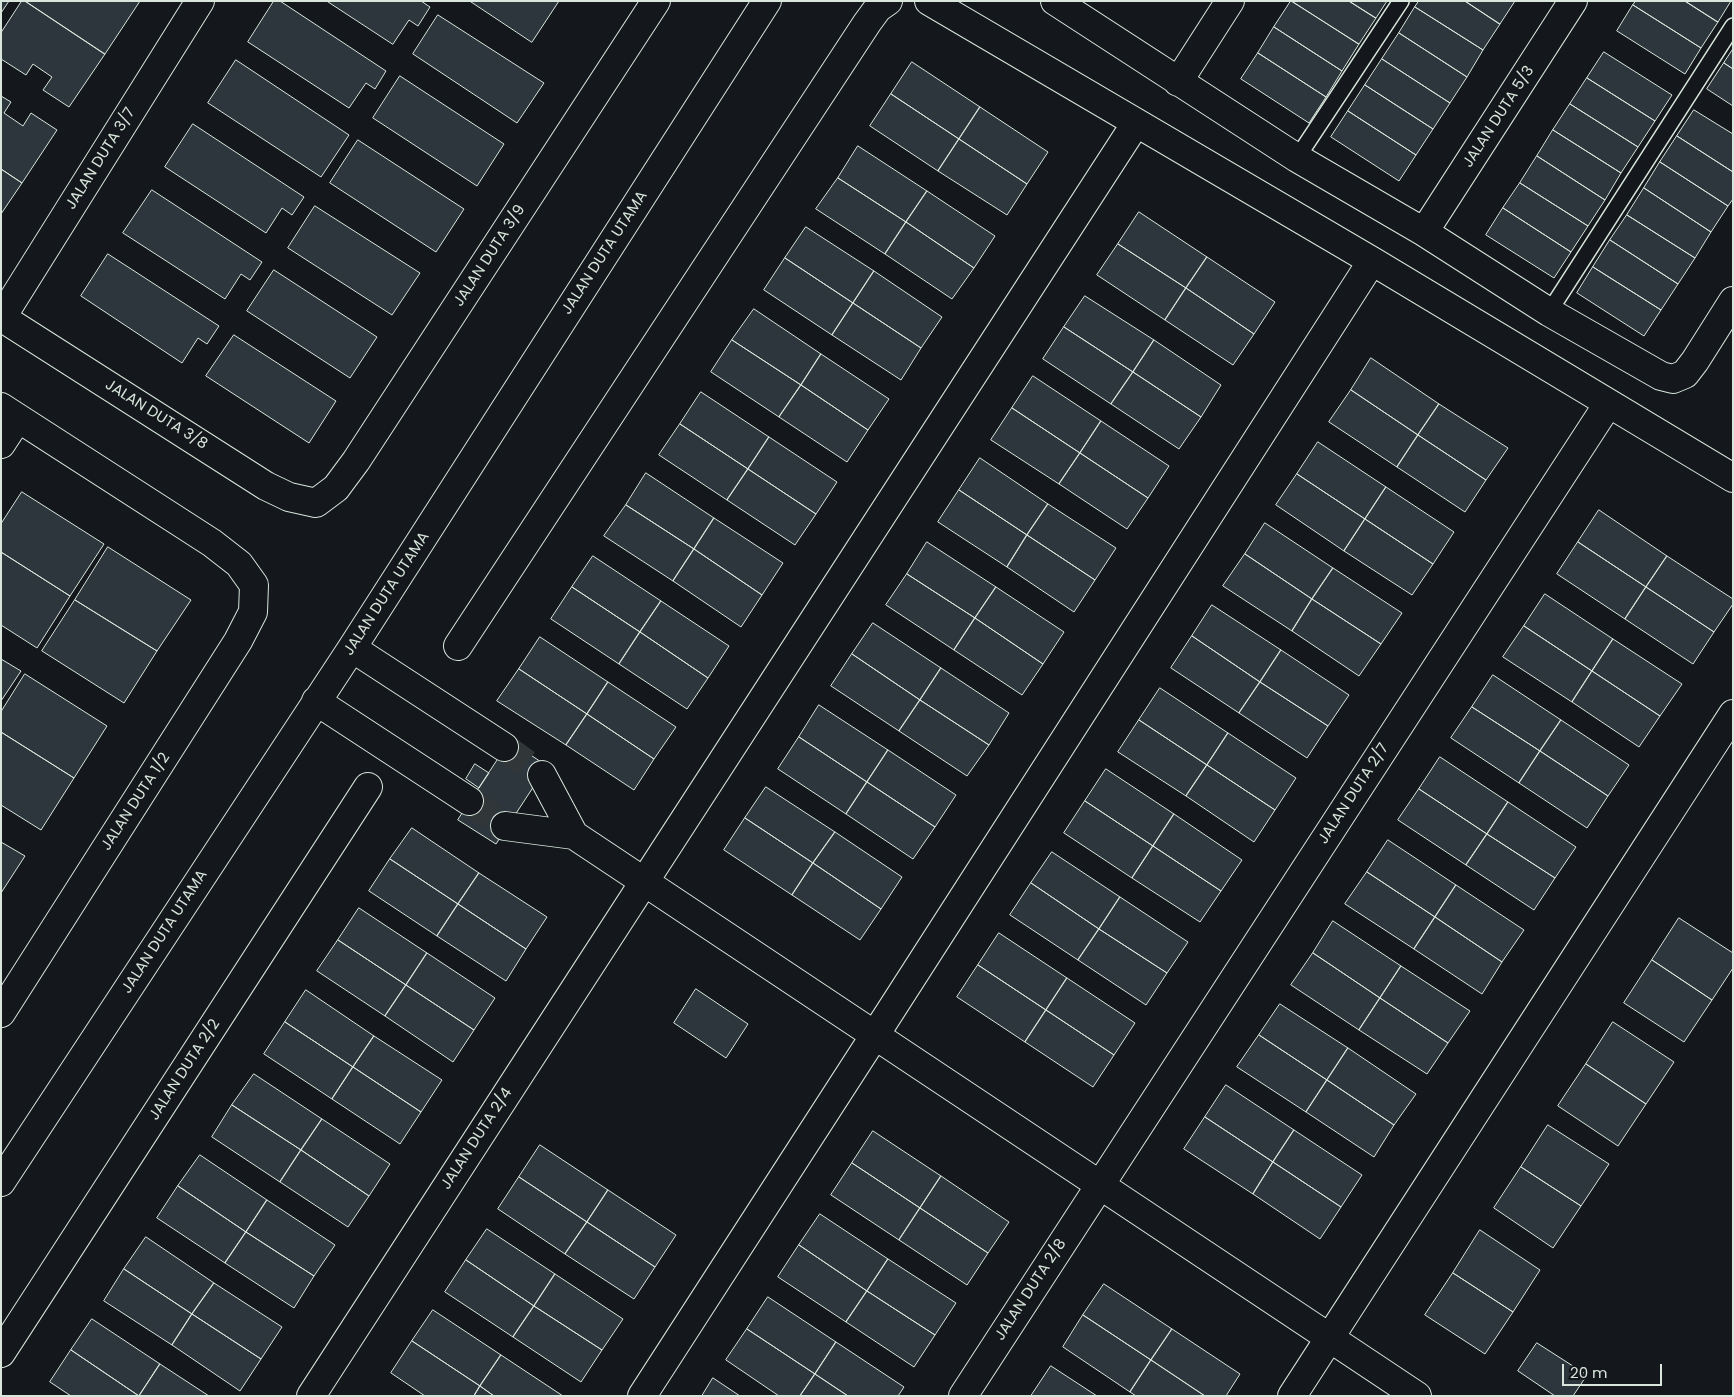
<!DOCTYPE html>
<style>
body{margin:0}
#map{position:relative;width:1734px;height:1397px;overflow:hidden;background:#14181c;font-family:Poppins,sans-serif}
canvas{display:block}
.frame{position:absolute;inset:0;border:2px solid #d8e6dc;pointer-events:none}
.scale{position:absolute;left:1562px;top:1364px;width:100px;height:22px;box-sizing:border-box;border:2px solid #d8e6dc;border-top:0;padding-left:6px;font-size:15px;line-height:18px;white-space:nowrap;color:#d8e6dc;-webkit-text-stroke:4px #14181c;paint-order:stroke}
</style>
<div id="map">
<canvas width="1734" height="1397"></canvas>
<div class="frame"></div>
<div class="scale">20 m</div>
</div>
<script>
const ctx = document.querySelector('canvas').getContext('2d');
ctx.lineJoin = 'round';
function paint(path, color) {
  ctx.fillStyle = color;
  ctx.fill(path, 'evenodd');
}
function strokePath(path, color, width, dash) {
  ctx.strokeStyle = color;
  ctx.lineWidth = width;
  ctx.lineCap = dash ? 'butt' : 'round';
  ctx.setLineDash(dash || []);
  ctx.stroke(path);
}
function label(font, color, halo, rows, align = 'center') {
  ctx.font = font + ' Poppins,sans-serif';
  ctx.lineWidth = 4;
  ctx.setLineDash([]);
  ctx.textBaseline = 'middle';
  ctx.strokeStyle = halo;
  ctx.fillStyle = color;
  for (const [text, x, y, turn = 0] of rows) {
    ctx.save();
    ctx.translate(x, y);
    ctx.rotate((+turn || 0) * Math.PI / 180);
    ctx.textAlign = isNaN(turn) ? turn : align;
    if (halo) ctx.strokeText(text, 0, 0);
    ctx.fillText(text, 0, 0);
    ctx.restore();
  }
}
const building = new Path2D(`
 M 1,1 L 9,1 L 1,13 Z
 M 22,1 L 25,1 L 105,54 L 69,107 L 43,90 L 52,77 L 33,64 L 26,75 L 1,59 L 1,33 Z
 M 25,1 L 140,1 L 105,54 Z
 M 274,1 L 280,1 L 386,71 L 375,89 L 366,83 L 349,108 L 248,42 Z
 M 327,1 L 421,1 L 430,7 L 418,26 L 409,20 L 393,44 Z
 M 470,1 L 559,1 L 532,42 Z
 M 1291,1 L 1359,44 L 1342,71 L 1274,27 Z
 M 1292,1 L 1349,1 L 1376,18 L 1359,44 Z
 M 1349,1 L 1387,1 L 1376,18 Z
 M 1419,1 L 1465,1 L 1500,24 L 1483,50 L 1415,7 Z
 M 1465,1 L 1515,1 L 1500,24 Z
 M 1636,1 L 1685,1 L 1718,22 L 1701,48 L 1633,5 Z
 M 1685,1 L 1731,1 L 1718,22 Z
 M 1633,5 L 1701,48 L 1685,74 L 1617,31 Z
 M 1415,7 L 1483,50 L 1467,77 L 1399,33 Z
 M 438,15 L 544,83 L 517,123 L 413,54 Z
 M 1274,27 L 1342,71 L 1326,97 L 1258,53 Z
 M 1399,33 L 1467,77 L 1450,103 L 1382,59 Z
 M 1733,49 L 1733,69 L 1724,63 Z
 M 1604,52 L 1672,95 L 1655,121 L 1587,78 Z
 M 1258,53 L 1326,97 L 1309,123 L 1241,79 Z
 M 1382,59 L 1450,103 L 1433,129 L 1365,85 Z
 M 236,60 L 349,135 L 321,177 L 208,103 Z
 M 912,62 L 980,107 L 959,139 L 891,94 Z
 M 1724,63 L 1733,69 L 1733,106 L 1707,89 Z
 M 400,76 L 504,144 L 477,186 L 373,118 Z
 M 1587,78 L 1655,121 L 1638,147 L 1570,104 Z
 M 1365,85 L 1433,129 L 1416,155 L 1348,111 Z
 M 891,94 L 959,139 L 938,171 L 870,126 Z
 M 1,96 L 11,102 L 4,113 L 23,126 L 31,113 L 57,130 L 22,183 L 1,169 Z
 M 1570,104 L 1638,147 L 1621,173 L 1553,130 Z
 M 980,107 L 1048,152 L 1027,184 L 959,139 Z
 M 1694,110 L 1733,134 L 1733,172 L 1677,136 Z
 M 1348,111 L 1416,155 L 1399,181 L 1331,137 Z
 M 193,124 L 304,197 L 292,215 L 282,208 L 266,233 L 165,167 Z
 M 1553,130 L 1621,173 L 1605,200 L 1537,156 Z
 M 1677,136 L 1733,172 L 1733,199 L 1728,206 L 1660,162 Z
 M 959,139 L 1027,184 L 1007,215 L 938,171 Z
 M 358,140 L 464,209 L 436,252 L 330,183 Z
 M 858,146 L 927,191 L 906,222 L 838,178 Z
 M 1537,156 L 1605,200 L 1588,226 L 1520,183 Z
 M 1660,162 L 1728,206 L 1711,232 L 1644,188 Z
 M 1,169 L 22,183 L 1,214 Z
 M 838,178 L 906,222 L 885,254 L 816,209 Z
 M 1520,183 L 1588,226 L 1571,252 L 1503,208 Z
 M 1644,188 L 1711,232 L 1695,258 L 1627,215 Z
 M 152,190 L 262,262 L 250,280 L 241,274 L 225,299 L 123,233 Z
 M 927,191 L 995,236 L 974,268 L 906,222 Z
 M 315,206 L 420,273 L 392,315 L 288,248 Z
 M 1503,208 L 1571,252 L 1554,278 L 1486,235 Z
 M 1139,212 L 1207,257 L 1186,288 L 1118,244 Z
 M 1627,215 L 1695,258 L 1678,284 L 1610,240 Z
 M 906,222 L 974,268 L 952,299 L 885,254 Z
 M 806,227 L 874,271 L 853,303 L 785,258 Z
 M 1610,240 L 1678,284 L 1661,310 L 1593,267 Z
 M 1118,244 L 1186,288 L 1165,320 L 1097,275 Z
 M 108,254 L 219,326 L 207,344 L 198,338 L 182,363 L 81,296 Z
 M 1207,257 L 1275,302 L 1254,334 L 1186,288 Z
 M 785,258 L 853,303 L 832,335 L 764,290 Z
 M 1593,267 L 1661,310 L 1644,336 L 1577,293 Z
 M 274,270 L 377,337 L 350,378 L 247,311 Z
 M 874,271 L 942,317 L 921,348 L 853,303 Z
 M 1186,288 L 1254,334 L 1233,365 L 1165,320 Z
 M 1085,296 L 1154,340 L 1133,372 L 1064,327 Z
 M 853,303 L 921,348 L 901,380 L 832,335 Z
 M 754,309 L 821,354 L 801,385 L 732,340 Z
 M 1064,327 L 1133,372 L 1111,404 L 1043,359 Z
 M 234,335 L 336,401 L 309,443 L 206,376 Z
 M 732,340 L 801,385 L 779,417 L 711,372 Z
 M 1154,340 L 1221,385 L 1201,417 L 1133,372 Z
 M 821,354 L 889,399 L 868,430 L 801,385 Z
 M 1371,358 L 1439,404 L 1418,435 L 1351,390 Z
 M 1133,372 L 1201,417 L 1179,449 L 1111,404 Z
 M 1033,376 L 1101,421 L 1080,453 L 1012,408 Z
 M 801,385 L 868,430 L 847,462 L 779,417 Z
 M 1351,390 L 1418,435 L 1397,467 L 1329,422 Z
 M 701,392 L 769,437 L 748,469 L 680,424 Z
 M 1439,404 L 1508,448 L 1486,480 L 1418,435 Z
 M 1012,408 L 1080,453 L 1059,484 L 991,440 Z
 M 1101,421 L 1169,466 L 1148,498 L 1080,453 Z
 M 680,424 L 748,469 L 727,500 L 659,455 Z
 M 1418,435 L 1486,480 L 1465,512 L 1397,467 Z
 M 769,437 L 837,482 L 816,514 L 748,469 Z
 M 1318,442 L 1386,487 L 1365,519 L 1297,474 Z
 M 1080,453 L 1148,498 L 1127,529 L 1059,484 Z
 M 980,458 L 1048,504 L 1027,535 L 959,490 Z
 M 748,469 L 816,514 L 795,545 L 727,500 Z
 M 646,473 L 714,518 L 694,549 L 626,505 Z
 M 1297,474 L 1365,519 L 1344,551 L 1276,505 Z
 M 1386,487 L 1454,532 L 1433,564 L 1365,519 Z
 M 959,490 L 1027,535 L 1007,567 L 938,522 Z
 M 22,492 L 104,544 L 70,596 L 1,552 L 1,524 Z
 M 1048,504 L 1116,548 L 1095,580 L 1027,535 Z
 M 626,505 L 694,549 L 673,581 L 604,536 Z
 M 1599,510 L 1667,556 L 1646,587 L 1578,542 Z
 M 714,518 L 783,563 L 762,595 L 694,549 Z
 M 1365,519 L 1433,564 L 1412,595 L 1344,551 Z
 M 1265,523 L 1333,568 L 1312,599 L 1245,554 Z
 M 1027,535 L 1095,580 L 1074,612 L 1007,567 Z
 M 927,542 L 996,587 L 975,618 L 907,574 Z
 M 1578,542 L 1646,587 L 1625,619 L 1557,574 Z
 M 108,547 L 191,600 L 157,651 L 75,600 Z
 M 694,549 L 762,595 L 741,627 L 673,581 Z
 M 1,552 L 70,596 L 37,648 L 1,625 Z
 M 1245,554 L 1312,599 L 1292,631 L 1223,586 Z
 M 593,556 L 661,601 L 640,632 L 572,587 Z
 M 1667,556 L 1733,599 L 1733,604 L 1714,632 L 1646,587 Z
 M 1333,568 L 1402,613 L 1381,644 L 1312,599 Z
 M 907,574 L 975,618 L 954,650 L 886,605 Z
 M 572,587 L 640,632 L 619,664 L 551,619 Z
 M 996,587 L 1064,632 L 1043,664 L 975,618 Z
 M 1646,587 L 1714,632 L 1693,664 L 1625,619 Z
 M 1545,594 L 1613,639 L 1592,671 L 1524,626 Z
 M 1312,599 L 1381,644 L 1359,676 L 1292,631 Z
 M 75,600 L 157,651 L 124,703 L 42,651 Z
 M 661,601 L 729,646 L 708,678 L 640,632 Z
 M 1212,605 L 1281,650 L 1260,682 L 1192,636 Z
 M 975,618 L 1043,664 L 1022,695 L 954,650 Z
 M 873,623 L 941,668 L 920,700 L 852,654 Z
 M 1524,626 L 1592,671 L 1572,702 L 1503,657 Z
 M 640,632 L 708,678 L 687,709 L 619,664 Z
 M 1192,636 L 1260,682 L 1239,713 L 1171,668 Z
 M 540,637 L 608,682 L 587,714 L 519,669 Z
 M 1613,639 L 1682,684 L 1660,716 L 1592,671 Z
 M 1281,650 L 1349,695 L 1328,726 L 1260,682 Z
 M 852,654 L 920,700 L 899,731 L 831,686 Z
 M 1,659 L 21,671 L 1,701 Z
 M 941,668 L 1009,713 L 989,745 L 920,700 Z
 M 519,669 L 587,714 L 566,745 L 497,701 Z
 M 1592,671 L 1660,716 L 1639,747 L 1572,702 Z
 M 25,674 L 107,726 L 74,778 L 1,732 L 1,712 Z
 M 1493,675 L 1561,720 L 1540,751 L 1472,707 Z
 M 608,682 L 676,727 L 654,759 L 587,714 Z
 M 1260,682 L 1328,726 L 1307,758 L 1239,713 Z
 M 1160,688 L 1228,733 L 1207,765 L 1139,720 Z
 M 920,700 L 989,745 L 967,776 L 899,731 Z
 M 819,705 L 888,750 L 867,782 L 799,737 Z
 M 1472,707 L 1540,751 L 1519,783 L 1451,738 Z
 M 587,714 L 654,759 L 634,790 L 566,745 Z
 M 1139,720 L 1207,765 L 1186,796 L 1118,752 Z
 M 1561,720 L 1629,765 L 1608,796 L 1540,751 Z
 M 1,732 L 74,778 L 41,830 L 1,805 Z
 M 1228,733 L 1296,778 L 1275,810 L 1207,765 Z
 M 799,737 L 867,782 L 846,814 L 778,769 Z
 M 510,741 L 547,766 L 496,844 L 458,820 Z
 M 888,750 L 956,795 L 935,827 L 867,782 Z
 M 1540,751 L 1608,796 L 1587,828 L 1519,783 Z
 M 1440,757 L 1508,802 L 1487,834 L 1419,789 Z
 M 475,764 L 489,773 L 479,788 L 466,779 Z
 M 1207,765 L 1275,810 L 1254,842 L 1186,796 Z
 M 1106,769 L 1174,814 L 1153,846 L 1085,801 Z
 M 867,782 L 935,827 L 913,859 L 846,814 Z
 M 766,787 L 835,832 L 813,863 L 745,818 Z
 M 1419,789 L 1487,834 L 1466,865 L 1398,820 Z
 M 1085,801 L 1153,846 L 1132,878 L 1064,833 Z
 M 1508,802 L 1576,847 L 1555,878 L 1487,834 Z
 M 1174,814 L 1242,860 L 1221,891 L 1153,846 Z
 M 745,818 L 813,863 L 792,895 L 724,850 Z
 M 412,828 L 479,873 L 458,904 L 390,859 Z
 M 835,832 L 902,877 L 881,909 L 813,863 Z
 M 1487,834 L 1555,878 L 1534,910 L 1466,865 Z
 M 1388,840 L 1456,885 L 1435,917 L 1367,872 Z
 M 1,842 L 25,856 L 1,893 Z
 M 1153,846 L 1221,891 L 1200,922 L 1132,878 Z
 M 1052,852 L 1120,897 L 1099,929 L 1031,883 Z
 M 390,859 L 458,904 L 437,936 L 369,891 Z
 M 813,863 L 881,909 L 860,940 L 792,895 Z
 M 1367,872 L 1435,917 L 1414,949 L 1345,904 Z
 M 479,873 L 547,917 L 526,949 L 458,904 Z
 M 1031,883 L 1099,929 L 1078,960 L 1010,915 Z
 M 1456,885 L 1524,930 L 1502,962 L 1435,917 Z
 M 1120,897 L 1188,942 L 1167,973 L 1099,929 Z
 M 458,904 L 526,949 L 506,981 L 437,936 Z
 M 359,908 L 427,953 L 406,985 L 338,940 Z
 M 1435,917 L 1502,962 L 1482,994 L 1414,949 Z
 M 1679,918 L 1733,953 L 1733,968 L 1712,1000 L 1652,960 Z
 M 1333,921 L 1401,966 L 1380,998 L 1313,953 Z
 M 1099,929 L 1167,973 L 1146,1005 L 1078,960 Z
 M 999,933 L 1067,978 L 1046,1010 L 978,965 Z
 M 338,940 L 406,985 L 385,1016 L 317,971 Z
 M 427,953 L 495,998 L 474,1030 L 406,985 Z
 M 1313,953 L 1380,998 L 1359,1030 L 1291,985 Z
 M 1652,960 L 1712,1000 L 1684,1042 L 1624,1003 Z
 M 978,965 L 1046,1010 L 1025,1042 L 957,997 Z
 M 1401,966 L 1470,1011 L 1448,1043 L 1380,998 Z
 M 1067,978 L 1135,1023 L 1114,1055 L 1046,1010 Z
 M 406,985 L 474,1030 L 453,1062 L 385,1016 Z
 M 696,989 L 748,1024 L 726,1058 L 674,1023 Z
 M 306,990 L 374,1036 L 353,1067 L 285,1022 Z
 M 1380,998 L 1448,1043 L 1427,1074 L 1359,1030 Z
 M 1280,1004 L 1348,1048 L 1327,1080 L 1259,1035 Z
 M 1046,1010 L 1114,1055 L 1093,1087 L 1025,1042 Z
 M 285,1022 L 353,1067 L 332,1099 L 264,1054 Z
 M 1613,1022 L 1674,1062 L 1646,1104 L 1586,1064 Z
 M 1259,1035 L 1327,1080 L 1306,1112 L 1237,1067 Z
 M 374,1036 L 442,1080 L 421,1112 L 353,1067 Z
 M 1348,1048 L 1416,1094 L 1394,1125 L 1327,1080 Z
 M 1586,1064 L 1646,1104 L 1618,1146 L 1558,1106 Z
 M 353,1067 L 421,1112 L 400,1144 L 332,1099 Z
 M 254,1074 L 322,1119 L 301,1150 L 232,1105 Z
 M 1327,1080 L 1394,1125 L 1374,1157 L 1306,1112 Z
 M 1226,1085 L 1294,1130 L 1273,1162 L 1205,1117 Z
 M 232,1105 L 301,1150 L 280,1182 L 212,1137 Z
 M 1205,1117 L 1273,1162 L 1253,1194 L 1184,1149 Z
 M 322,1119 L 390,1164 L 369,1196 L 301,1150 Z
 M 1548,1125 L 1609,1164 L 1581,1206 L 1521,1167 Z
 M 1294,1130 L 1362,1175 L 1341,1207 L 1273,1162 Z
 M 873,1131 L 941,1176 L 920,1208 L 852,1163 Z
 M 540,1145 L 608,1190 L 587,1222 L 519,1177 Z
 M 301,1150 L 369,1196 L 348,1227 L 280,1182 Z
 M 200,1155 L 267,1200 L 246,1232 L 178,1186 Z
 M 1273,1162 L 1341,1207 L 1320,1239 L 1253,1194 Z
 M 852,1163 L 920,1208 L 899,1240 L 831,1195 Z
 M 1521,1167 L 1581,1206 L 1553,1248 L 1494,1208 Z
 M 941,1176 L 1009,1222 L 988,1253 L 920,1208 Z
 M 519,1177 L 587,1222 L 565,1254 L 498,1209 Z
 M 178,1186 L 246,1232 L 225,1263 L 157,1218 Z
 M 608,1190 L 676,1235 L 655,1267 L 587,1222 Z
 M 267,1200 L 335,1245 L 314,1276 L 246,1232 Z
 M 920,1208 L 988,1253 L 967,1285 L 899,1240 Z
 M 820,1214 L 888,1259 L 867,1291 L 799,1245 Z
 M 587,1222 L 655,1267 L 634,1299 L 565,1254 Z
 M 487,1229 L 555,1274 L 534,1306 L 466,1260 Z
 M 1480,1230 L 1540,1270 L 1513,1312 L 1453,1273 Z
 M 246,1232 L 314,1276 L 294,1308 L 225,1263 Z
 M 146,1237 L 214,1283 L 192,1314 L 124,1269 Z
 M 799,1245 L 867,1291 L 846,1322 L 778,1277 Z
 M 888,1259 L 956,1303 L 935,1335 L 867,1291 Z
 M 466,1260 L 534,1306 L 513,1337 L 445,1292 Z
 M 124,1269 L 192,1314 L 172,1345 L 104,1301 Z
 M 1453,1273 L 1513,1312 L 1485,1354 L 1425,1315 Z
 M 555,1274 L 623,1319 L 602,1350 L 534,1306 Z
 M 214,1283 L 282,1327 L 261,1359 L 192,1314 Z
 M 1104,1284 L 1172,1329 L 1151,1360 L 1083,1315 Z
 M 867,1291 L 935,1335 L 914,1367 L 846,1322 Z
 M 768,1297 L 836,1342 L 815,1374 L 747,1329 Z
 M 534,1306 L 602,1350 L 581,1382 L 513,1337 Z
 M 433,1310 L 501,1355 L 480,1386 L 412,1341 Z
 M 192,1314 L 261,1359 L 240,1391 L 172,1345 Z
 M 1083,1315 L 1151,1360 L 1130,1392 L 1063,1347 Z
 M 92,1319 L 160,1364 L 139,1396 L 71,1350 Z
 M 747,1329 L 815,1374 L 800,1396 L 779,1396 L 726,1360 Z
 M 1172,1329 L 1240,1374 L 1226,1396 L 1205,1396 L 1151,1360 Z
 M 412,1341 L 480,1386 L 474,1396 L 425,1396 L 391,1373 Z
 M 836,1342 L 904,1387 L 898,1396 L 848,1396 L 815,1374 Z
 M 1537,1343 L 1587,1375 L 1573,1396 L 1555,1396 L 1518,1371 Z
 M 71,1350 L 139,1396 L 71,1396 L 50,1382 Z
 M 501,1355 L 563,1396 L 494,1396 L 480,1386 Z
 M 1151,1360 L 1205,1396 L 1136,1396 L 1130,1392 Z
 M 160,1364 L 209,1396 L 139,1396 Z
 M 1051,1366 L 1097,1396 L 1031,1396 Z
 M 815,1374 L 848,1396 L 800,1396 Z
 M 713,1378 L 740,1396 L 702,1396 Z
 M 480,1386 L 494,1396 L 474,1396 Z`);
const minorTunnel = new Path2D(`
 M 504,747 L 542,775
 M 469,801 L 505,826`);
const service = new Path2D(`
 M 1297,158 L 1401,1
 M 1549,312 L 1733,26`);
const minor = new Path2D(`
 M 929,1 L 1372,261 L 1733,478
 M 1055,1 L 1297,158 L 1424,232 L 1549,312 L 1661,376 L 1673,379 L 1685,374 L 1695,361 L 1733,301
 M 1178,82 L 1230,1
 M 1424,232 L 1573,1
 M 1,317 L 266,486 L 289,497 L 316,503 L 336,488 L 356,461 L 656,1
 M 2,317 L 200,1
 M 1,407 L 212,543 L 239,564 L 254,585 L 253,612 L 238,641 L 1,1013
 M 1,444 L 18,418
 M 458,646 L 867,23 L 878,8 L 888,1
 M 352,648 L 504,747
 M 316,701 L 469,801
 M 542,775 L 574,835
 M 505,826 L 574,835 L 1417,1396
 M 1,1182 L 352,648 L 767,1
 M 1,1353 L 368,787
 M 311,1396 L 1136,123
 M 642,1396 L 875,1035 L 1372,261
 M 963,1396 L 1608,404
 M 1292,1396 L 1733,714`);
const streetNames = [
 ["JALAN DUTA 5/3",1499,117,-57],
 ["JALAN DUTA 3/7",101,159,-58],
 ["JALAN DUTA UTAMA",605,253,-57],
 ["JALAN DUTA 3/9",490,256,-57],
 ["JALAN DUTA 3/8",156,415,32],
 ["JALAN DUTA UTAMA",387,594,-57],
 ["JALAN DUTA 2/7",1354,794,-57],
 ["JALAN DUTA 1/2",136,802,-57],
 ["JALAN DUTA UTAMA",165,932,-57],
 ["JALAN DUTA 2/2",185,1070,-57],
 ["JALAN DUTA 2/4",477,1139,-57],
 ["JALAN DUTA 2/8",1031,1290,-57]
];
paint(building, '#2c363c');
strokePath(building, '#d8e6dc', 1);
strokePath(minorTunnel, '#313739', 28, [28, 14]);
strokePath(service, '#d8e6dc', 18);
strokePath(minor, '#d8e6dc', 30);
strokePath(service, '#14181c', 15);
strokePath(minor, '#14181c', 28);
label('15px', '#d8e6dc', '#14181c', streetNames);
</script>
